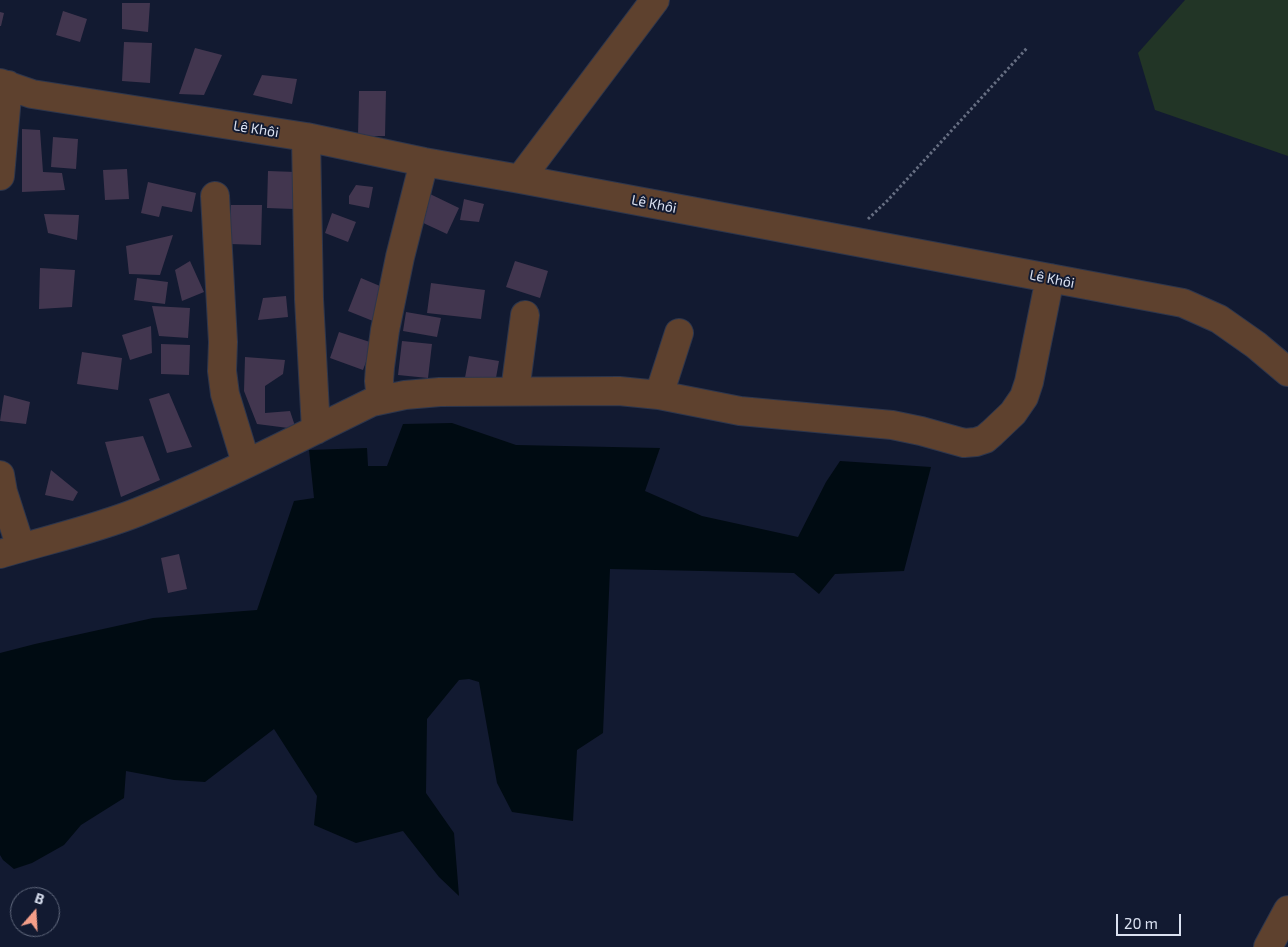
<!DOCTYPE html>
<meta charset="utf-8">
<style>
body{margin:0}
#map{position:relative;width:1288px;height:947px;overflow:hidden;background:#121a31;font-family:"Exo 2",sans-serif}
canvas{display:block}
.north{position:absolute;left:10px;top:887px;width:50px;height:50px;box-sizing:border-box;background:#121a31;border:1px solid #626a7e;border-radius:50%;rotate:19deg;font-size:14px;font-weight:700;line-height:20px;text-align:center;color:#dae1f1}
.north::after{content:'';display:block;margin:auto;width:18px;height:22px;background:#f49e89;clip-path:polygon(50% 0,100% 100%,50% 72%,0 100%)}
.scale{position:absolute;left:1116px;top:914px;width:65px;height:22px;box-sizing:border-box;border:2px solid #dae1f1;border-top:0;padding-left:6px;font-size:15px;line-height:18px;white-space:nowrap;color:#dae1f1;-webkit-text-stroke:4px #121a31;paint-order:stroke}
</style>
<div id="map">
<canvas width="1288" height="947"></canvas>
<div class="north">B</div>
<div class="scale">20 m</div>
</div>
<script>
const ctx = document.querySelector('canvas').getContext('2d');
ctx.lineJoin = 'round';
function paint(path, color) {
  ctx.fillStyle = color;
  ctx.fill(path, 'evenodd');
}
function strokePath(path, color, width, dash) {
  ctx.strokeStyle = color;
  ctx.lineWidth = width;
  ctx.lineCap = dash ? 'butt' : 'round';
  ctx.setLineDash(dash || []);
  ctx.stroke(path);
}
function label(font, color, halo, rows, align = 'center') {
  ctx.font = font + ' "Exo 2",sans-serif';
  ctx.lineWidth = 4;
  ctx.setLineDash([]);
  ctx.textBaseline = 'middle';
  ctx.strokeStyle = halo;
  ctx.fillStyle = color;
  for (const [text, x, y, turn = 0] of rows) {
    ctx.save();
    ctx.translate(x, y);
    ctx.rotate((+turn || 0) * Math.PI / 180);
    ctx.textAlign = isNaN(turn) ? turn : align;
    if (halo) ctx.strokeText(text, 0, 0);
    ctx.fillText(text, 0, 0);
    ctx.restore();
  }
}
const green = new Path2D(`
 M 1185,0 L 1288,0 L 1288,156 L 1155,110 L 1138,53 Z`);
const water = new Path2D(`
 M 452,423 L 516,445 L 660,448 L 645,491 L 702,516 L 798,537 L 826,482 L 840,461 L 931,467 L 904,571 L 835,574 L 819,594 L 794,573 L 610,569 L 603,733 L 577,750 L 573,821 L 512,812 L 497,783 L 479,682 L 469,679 L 459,680 L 427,719 L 426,793 L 454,833 L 459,896 L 439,877 L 403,831 L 356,843 L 314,825 L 317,796 L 274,729 L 205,782 L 174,780 L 126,771 L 124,798 L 81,825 L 64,845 L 32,863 L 14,869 L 3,860 L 0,855 L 0,653 L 35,644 L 153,618 L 257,610 L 294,501 L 314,498 L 309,450 L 367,448 L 368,466 L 387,466 L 403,424 Z`);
const building = new Path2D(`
 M 122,3 L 150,3 L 148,32 L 122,29 Z
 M 63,11 L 87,19 L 80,42 L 56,35 Z
 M 0,12 L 4,13 L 1,26 L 0,26 Z
 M 124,42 L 152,43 L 150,83 L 122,81 Z
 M 195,48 L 222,55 L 204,95 L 179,94 Z
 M 262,75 L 297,79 L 292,104 L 253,95 Z
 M 359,91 L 386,91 L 385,136 L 358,136 Z
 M 22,129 L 40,130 L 43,172 L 62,173 L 65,190 L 22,192 Z
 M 53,137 L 78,139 L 76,169 L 51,167 Z
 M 127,169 L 129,199 L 105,200 L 103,170 Z
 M 268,171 L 296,172 L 294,209 L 267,208 Z
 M 148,182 L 196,193 L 192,212 L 162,206 L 159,217 L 141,213 Z
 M 356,185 L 373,187 L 369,208 L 349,204 L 349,196 Z
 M 430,194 L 459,208 L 447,234 L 419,221 Z
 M 464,199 L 484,204 L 479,222 L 460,220 Z
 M 231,205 L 262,205 L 261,245 L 230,244 Z
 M 332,213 L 356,222 L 348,242 L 325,233 Z
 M 44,214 L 79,215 L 77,240 L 48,233 Z
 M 173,235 L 160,275 L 129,274 L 126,246 Z
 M 190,261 L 204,292 L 182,301 L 175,270 Z
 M 515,261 L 548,271 L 540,298 L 506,287 Z
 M 40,268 L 75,270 L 72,307 L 39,309 Z
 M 137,278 L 168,282 L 165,304 L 134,300 Z
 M 361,278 L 387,289 L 373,321 L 348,311 Z
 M 431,283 L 485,290 L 481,319 L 427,313 Z
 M 286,296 L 288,317 L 258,320 L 263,298 Z
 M 152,306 L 190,308 L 188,338 L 159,336 Z
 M 406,312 L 441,318 L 437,337 L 403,331 Z
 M 151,326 L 152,353 L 130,360 L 122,335 Z
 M 339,332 L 373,343 L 363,370 L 330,358 Z
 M 402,341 L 432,344 L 428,378 L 398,375 Z
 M 161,344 L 190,345 L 189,375 L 161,374 Z
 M 82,352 L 122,358 L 118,390 L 77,384 Z
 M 469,356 L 499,361 L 494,389 L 464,383 Z
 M 245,357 L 285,360 L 283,374 L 265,386 L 265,413 L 290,411 L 296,429 L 257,424 L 244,391 Z
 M 169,393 L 192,447 L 167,453 L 149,399 Z
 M 4,395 L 30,402 L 26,424 L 0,421 Z
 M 143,436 L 160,480 L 121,497 L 105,442 Z
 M 51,470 L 78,492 L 73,501 L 45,495 Z
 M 179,554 L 187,589 L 168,593 L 161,558 Z`);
const path = new Path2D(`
 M 868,219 L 888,200 L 1027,48`);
const minor = new Path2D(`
 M 0,83 L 32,94 L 306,137 L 424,162 L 520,179 L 1183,303 L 1219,319 L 1256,345 L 1288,372
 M 306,137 L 309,299 L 316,430
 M 0,176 L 8,85
 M 520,179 L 655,0
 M 215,196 L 223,342 L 222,371 L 225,394 L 246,463
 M 515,391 L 525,315
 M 659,395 L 679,333
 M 381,399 L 379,381 L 380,367 L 385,330 L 400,257 L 424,162
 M 0,475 L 3,492 L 21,548
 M 0,554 C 46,540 93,530 138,512 C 218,480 294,440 372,402 L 405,395 L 440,392 L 619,391 L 659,395 L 740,411 L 892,425 L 921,431 L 964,443 L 976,442 L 985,439 L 992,433 L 1013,413 L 1024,397 L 1029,382 L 1050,278
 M 1268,947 L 1288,910`);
const streetNames = [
 ["Lê Khôi",256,129,9],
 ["Lê Khôi",654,204,11],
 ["Lê Khôi",1052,279,11]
];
paint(green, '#223526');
paint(water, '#000b12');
paint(building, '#42364f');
strokePath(minor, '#2e364c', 30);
strokePath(path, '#666e82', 3, [2.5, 2.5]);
strokePath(minor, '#5e412e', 28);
label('14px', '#dae1f1', '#121a31', streetNames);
</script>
